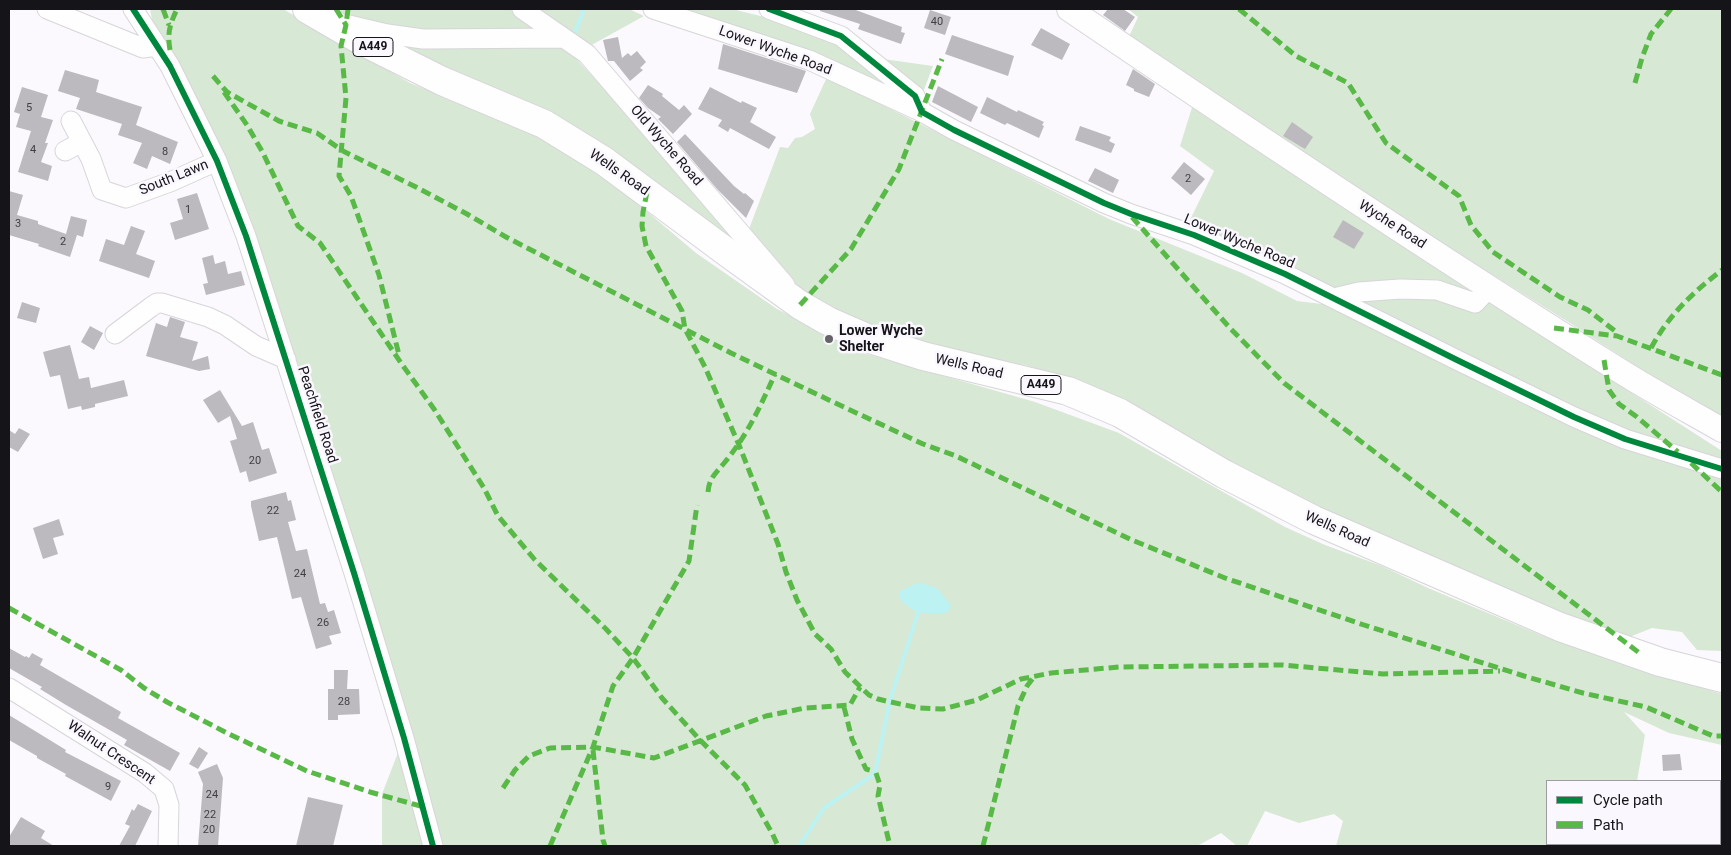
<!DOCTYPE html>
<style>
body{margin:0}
#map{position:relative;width:1731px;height:855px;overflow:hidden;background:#fbf9fd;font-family:Roboto,sans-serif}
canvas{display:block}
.frame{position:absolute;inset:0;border:10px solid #151418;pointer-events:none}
.legend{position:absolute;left:1546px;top:780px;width:175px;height:65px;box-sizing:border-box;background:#faf7ff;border:1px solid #9e9ca3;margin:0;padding:6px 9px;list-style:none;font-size:15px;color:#151418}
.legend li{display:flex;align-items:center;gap:10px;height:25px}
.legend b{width:25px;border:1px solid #9e9ca3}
</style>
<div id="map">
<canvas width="1731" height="855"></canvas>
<div class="frame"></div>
<ul class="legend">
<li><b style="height:6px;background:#00873e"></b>Cycle path</li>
<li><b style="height:6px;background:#58b947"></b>Path</li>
</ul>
</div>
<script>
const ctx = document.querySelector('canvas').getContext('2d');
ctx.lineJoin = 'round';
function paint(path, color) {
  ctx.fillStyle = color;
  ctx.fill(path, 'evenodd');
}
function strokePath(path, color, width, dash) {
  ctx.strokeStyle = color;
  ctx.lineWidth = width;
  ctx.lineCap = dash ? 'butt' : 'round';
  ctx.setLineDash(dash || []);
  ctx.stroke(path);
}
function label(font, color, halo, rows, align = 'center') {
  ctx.font = font + ' Roboto,sans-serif';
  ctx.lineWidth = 5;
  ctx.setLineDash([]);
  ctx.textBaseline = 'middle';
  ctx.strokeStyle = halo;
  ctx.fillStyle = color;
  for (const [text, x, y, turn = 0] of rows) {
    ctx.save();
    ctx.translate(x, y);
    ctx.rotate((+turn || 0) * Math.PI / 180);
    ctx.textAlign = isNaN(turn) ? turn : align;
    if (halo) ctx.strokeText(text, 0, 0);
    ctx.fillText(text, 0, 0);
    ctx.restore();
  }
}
const green = new Path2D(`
 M 150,9 L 283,9 L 410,83 L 543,137 L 625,193 L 696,253 L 777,309 L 867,354 L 1035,402 L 1119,433 L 1285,527 L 1325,545 L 1382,566 L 1428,588 L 1543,636 L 1607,658 L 1722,694 L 1722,745 L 1669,733 L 1624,712 L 1645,735 L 1637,781 L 1547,781 L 1547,844 L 1661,844 L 1660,846 L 1336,846 L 1343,821 L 1334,814 L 1299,823 L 1265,811 L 1247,846 L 1237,846 L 1221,833 L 1197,846 L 382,846 L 382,794 L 404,737 L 246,236 L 157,46 Z
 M 319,9 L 510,9 L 540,30 L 400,32 Z
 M 528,9 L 629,9 L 644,16 L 588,47 Z
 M 685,9 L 732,9 L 841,36 L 880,81 Z
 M 1128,9 L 1722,9 L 1722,418 C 1662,385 1607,346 1549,310 C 1407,222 1267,132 1127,41 L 1138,17 Z
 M 360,33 L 557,47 L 568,50 L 747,241 L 724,234 Z
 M 883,59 L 933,66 L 922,95 Z
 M 827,77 L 1109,219 L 1242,273 L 1297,301 L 1330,305 L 1394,335 L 1500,393 L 1571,426 L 1722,480 L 1722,651 L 1697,650 L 1682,632 L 1652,628 L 1627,638 L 1593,632 L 1338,520 L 1077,381 L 1025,365 L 992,361 L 891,337 L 818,300 L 804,296 L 749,229 L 780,147 L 788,148 L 795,138 L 802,137 L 815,129 L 810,114 Z
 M 1194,101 L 1470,289 L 1722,451 L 1722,464 L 1644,440 L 1187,226 L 1214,171 L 1180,146 Z`);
const water = new Path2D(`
 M 921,583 L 937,588 L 951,605 L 949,611 L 945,613 L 918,613 L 903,603 L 899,597 L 900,591 L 915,584 Z`);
const stream = new Path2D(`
 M 575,32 L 584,9
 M 799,846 L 824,808 L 873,775 L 876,768 L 890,700 L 918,613`);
const building = new Path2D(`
 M 820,9 L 853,9 L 902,27 L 901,32 L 905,33 L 901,44 L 858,29 L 860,24 L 820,11 Z
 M 1108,9 L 1123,9 L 1135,17 L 1125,31 L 1103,15 Z
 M 930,10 L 951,17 L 945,35 L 924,28 Z
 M 1041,28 L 1070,44 L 1062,60 L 1031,45 Z
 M 952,35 L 1014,56 L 1008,76 L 945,54 Z
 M 618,37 L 622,58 L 628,53 L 631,56 L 637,51 L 646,62 L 640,68 L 643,70 L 630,81 L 614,61 L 608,61 L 603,40 Z
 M 723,44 L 806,71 L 797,93 L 718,69 Z
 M 1133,69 L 1155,84 L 1149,97 L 1134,91 L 1134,89 L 1126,85 Z
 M 65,70 L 99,80 L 96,92 L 142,107 L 136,125 L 178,142 L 170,164 L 152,156 L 147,169 L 133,163 L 142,143 L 118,135 L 122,124 L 76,109 L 80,98 L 58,91 Z
 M 648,85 L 663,94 L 662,96 L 679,110 L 684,105 L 692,114 L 673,134 L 658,119 L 661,117 L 648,108 L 639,98 Z
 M 938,86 L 978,107 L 971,122 L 932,102 Z
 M 22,87 L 48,95 L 41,117 L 53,120 L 45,143 L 48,143 L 41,162 L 52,166 L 48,181 L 18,172 L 31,131 L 16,127 L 20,114 L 14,112 Z
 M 710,87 L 741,103 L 742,101 L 757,108 L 750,122 L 776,137 L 769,149 L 730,128 L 728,132 L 718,126 L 722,120 L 698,109 Z
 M 987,97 L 1017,112 L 1018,110 L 1044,122 L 1042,125 L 1044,126 L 1039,138 L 1007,123 L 1005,125 L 980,113 Z
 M 1292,122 L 1313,137 L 1305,149 L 1283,136 Z
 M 1080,126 L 1111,137 L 1109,141 L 1115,144 L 1111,153 L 1075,140 Z
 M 685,134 L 734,186 L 744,194 L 745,193 L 754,201 L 746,218 L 717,189 L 677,142 Z
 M 1184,162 L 1205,179 L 1191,195 L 1171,178 Z
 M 1095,168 L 1119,180 L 1113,193 L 1088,181 Z
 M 9,191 L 23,195 L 17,215 L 38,221 L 38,224 L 66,234 L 71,216 L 87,220 L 83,237 L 77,235 L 70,257 L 38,246 L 39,244 L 9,235 Z
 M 197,193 L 209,229 L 175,240 L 170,223 L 183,219 L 177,199 Z
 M 1343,220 L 1364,233 L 1354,249 L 1333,237 Z
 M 131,226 L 145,231 L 136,254 L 155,261 L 149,278 L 99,261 L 106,239 L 124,245 Z
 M 213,255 L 215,264 L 225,261 L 228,274 L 241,271 L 245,285 L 206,295 L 203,284 L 208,283 L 202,258 Z
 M 22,302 L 40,308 L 36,323 L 17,318 Z
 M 170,317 L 185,322 L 180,337 L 198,342 L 192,361 L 208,356 L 210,369 L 199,371 L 146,356 L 156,323 L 167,327 Z
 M 90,326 L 103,333 L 94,350 L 81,342 Z
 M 70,345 L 79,379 L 89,377 L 91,388 L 124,380 L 128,396 L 95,404 L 95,407 L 82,410 L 81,406 L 68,409 L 60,375 L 50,377 L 43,352 Z
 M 220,390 L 242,426 L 253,422 L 262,450 L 269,448 L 277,473 L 249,482 L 246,471 L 240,473 L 230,441 L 237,439 L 230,416 L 218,423 L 203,400 Z
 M 19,428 L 30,434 L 18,452 L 9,447 L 9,430 L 15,434 Z
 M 286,492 L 288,501 L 291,500 L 296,520 L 288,522 L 296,551 L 307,549 L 320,604 L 325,603 L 328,612 L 334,610 L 341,633 L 329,636 L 332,644 L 316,649 L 301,597 L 292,599 L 277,537 L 259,541 L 251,506 L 251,501 Z
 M 59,519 L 64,535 L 53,538 L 58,554 L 43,559 L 33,528 Z
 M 9,648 L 25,657 L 26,656 L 29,658 L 32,653 L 43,659 L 40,665 L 121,712 L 118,718 L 180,753 L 170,771 L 124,745 L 127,740 L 66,705 L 40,689 L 42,687 L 9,668 Z
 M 334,670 L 348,670 L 347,689 L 359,689 L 360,714 L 338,715 L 338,720 L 328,720 L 328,689 L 334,689 Z
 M 9,715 L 66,750 L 65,752 L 121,781 L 111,801 L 65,776 L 66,774 L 37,758 L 37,756 L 9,740 Z
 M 199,747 L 208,753 L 198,769 L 189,764 Z
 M 1680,754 L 1682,770 L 1663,771 L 1662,755 Z
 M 217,764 L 223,778 L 218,846 L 198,846 L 203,784 L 198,772 Z
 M 308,797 L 343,805 L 333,846 L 296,846 Z
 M 138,804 L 152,811 L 135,846 L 119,846 L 130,826 L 125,824 L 132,809 L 134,811 Z
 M 21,817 L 45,831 L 41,838 L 54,846 L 9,846 L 9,837 Z`);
const minor = new Path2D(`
 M 47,9 L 143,48 L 157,46
 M 133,9 L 170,66 L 217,161 L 246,236 L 354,573 L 404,738 L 433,846
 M 522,9 L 587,54 L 785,285
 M 653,9 L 809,60 L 922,112
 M 769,9 L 841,36 L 915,96 L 922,112 L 954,130 L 1104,203 L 1131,214 L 1194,235 L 1285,274 L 1457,360 L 1574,417 L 1625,439 L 1722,469
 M 349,25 L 387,34 L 423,39 L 563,38
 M 71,121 L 91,159 L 102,190 L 126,198 L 170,182 L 217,161
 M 65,151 L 82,142
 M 1334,298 L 1359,292 L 1400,289 L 1437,290 L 1475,303 L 1489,288
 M 115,334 L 151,307 L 157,303 L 162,303 L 208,317 L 225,325 L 256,346 L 286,359
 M 9,688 L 145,773 L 164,789 L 169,805 L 168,846`);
const major = new Path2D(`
 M 1069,9 C 1250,132 1432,253 1617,369 C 1652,391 1687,410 1722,430`);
const highway = new Path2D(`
 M 307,9 L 362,41 L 442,81 L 544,124 L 604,161 L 732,256 L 800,305 L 828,321 L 867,338 L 923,356 L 1068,391 L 1120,413 L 1224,474 L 1314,520 L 1560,627 L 1660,662 L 1722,678`);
const quiet = new Path2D(`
 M 163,9 L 169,25
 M 336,9 L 346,25
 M 348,9 L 346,25 L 341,46 L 346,98 L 339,176 L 351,196 L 379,275 L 399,355
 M 1239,9 L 1296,56 L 1348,83 L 1386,143 L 1459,196 L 1471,225 L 1493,252 L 1560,297 L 1588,310 L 1615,331 L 1617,336
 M 170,50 C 167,33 170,24 177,9
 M 213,76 L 227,92 L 279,121 L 317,133 L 343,151 L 416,187 L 467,214 L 506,237 L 731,353 L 831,401 L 923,444 L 956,456 L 1132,540 L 1225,578 L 1364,625 L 1524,676 L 1583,693 L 1646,707 L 1713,736 L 1722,736
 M 1635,83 L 1642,58 L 1651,34 L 1671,9
 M 224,92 L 247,125 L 263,153 L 298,226 L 320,243 L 401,363 L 434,409 L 484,488 L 498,516 L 535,560 L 606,629 L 633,658 L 662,698 L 700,740 L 745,785 L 772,833 L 778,846
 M 647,192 L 643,212 L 642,226 L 646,246 L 682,311 L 685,329 L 705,367 L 739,445 L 778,544 L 786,572 L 797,600 L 815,634 L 831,649 L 845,672 L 869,695 L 878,699 L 886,701
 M 1132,217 L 1229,327 L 1284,383 L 1642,655
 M 800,305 L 851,249 L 899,169 L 942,59
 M 1554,328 L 1617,336 L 1722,375
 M 1651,348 C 1669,315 1692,293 1722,270
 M 1604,360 L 1609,390 L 1619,404 L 1637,417 L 1678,452
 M 1691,463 L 1722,492
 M 708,492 C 709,478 716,473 725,462 C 748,434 760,407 775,374
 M 9,608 L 121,670 L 144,688 L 167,702 L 227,733 L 307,771 L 370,792 L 424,807
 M 891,702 L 919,708 L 943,709 L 977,700 L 1021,679 L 1051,673 L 1119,667 L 1283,665 L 1383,674 L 1500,671
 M 844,707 L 852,739 L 866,769 L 873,771
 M 593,750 L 603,840 L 605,846
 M 876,773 L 880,785 L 878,796 L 890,846
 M 503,788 L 515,770 L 529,756 L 550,748 L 593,747 L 654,758 L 766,716 L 805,708 L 850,705 L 860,687
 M 550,846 L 593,747 L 613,686 L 633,658 L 689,561 L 697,505
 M 983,846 L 1018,706 L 1027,686 L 1034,677`);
const cycleway = new Path2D(`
 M 133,9 L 170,66 L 217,161 L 246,236 L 354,573 L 404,738 L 433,846
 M 769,9 L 841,36 L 915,96 L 922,112 L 954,130 L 1104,203 L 1131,214 L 1194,235 L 1285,274 L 1457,360 L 1574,417 L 1625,439 L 1722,469`);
const markers = [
 [829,339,5,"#666468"]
];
const numberNames = [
 ["40",937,22],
 ["5",29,108],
 ["4",33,150],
 ["8",165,152],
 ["2",1188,179],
 ["1",188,210],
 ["3",18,224],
 ["2",63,242],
 ["20",255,461],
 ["22",273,511],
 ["24",300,574],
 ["26",323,623],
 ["28",344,702],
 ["9",108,787],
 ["24",212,795],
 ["22",210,815],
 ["20",209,830]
];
const shields = [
 [373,47,40],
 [1041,385,40]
];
const shieldNames = [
 ["A449",373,47],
 ["A449",1041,385]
];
const streetNames = [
 ["Lower Wyche Road",775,51,20],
 ["Old Wyche Road",666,146,49],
 ["Wells Road",619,173,35],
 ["South Lawn",174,178,-22],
 ["Wyche Road",1392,225,33],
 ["Lower Wyche Road",1239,242,23],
 ["Wells Road",969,367,13],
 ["Peachfield Road",317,415,72],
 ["Wells Road",1337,530,24],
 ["Walnut Crescent",111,753,34]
];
const poiNames = [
 ["Lower Wyche",839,331],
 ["Shelter",839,347]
];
paint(green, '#d7e8d4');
paint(water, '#bdf2f3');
strokePath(stream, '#bdf2f3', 4);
paint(building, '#bcbabe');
strokePath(minor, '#d7d5d9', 21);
strokePath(major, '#d7d5d9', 26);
strokePath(highway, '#d7d5d9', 30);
strokePath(minor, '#fefeff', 19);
strokePath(major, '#fefeff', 24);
strokePath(highway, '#fefeff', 28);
strokePath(quiet, '#58b947', 5, [10, 5]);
strokePath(cycleway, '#00873e', 6);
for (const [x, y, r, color] of markers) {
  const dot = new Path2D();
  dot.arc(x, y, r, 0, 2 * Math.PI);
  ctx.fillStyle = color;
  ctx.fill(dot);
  strokePath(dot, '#faf7ff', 2);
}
label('11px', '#3f3e42', null, numberNames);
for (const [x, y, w] of shields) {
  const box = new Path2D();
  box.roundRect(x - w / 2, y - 9.5, w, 19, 4);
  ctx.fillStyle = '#faf7ff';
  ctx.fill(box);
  strokePath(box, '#151418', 1);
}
label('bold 12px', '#151418', null, shieldNames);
label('14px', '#151418', '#faf7ff', streetNames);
label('bold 14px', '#151418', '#faf7ff', poiNames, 'left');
</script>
